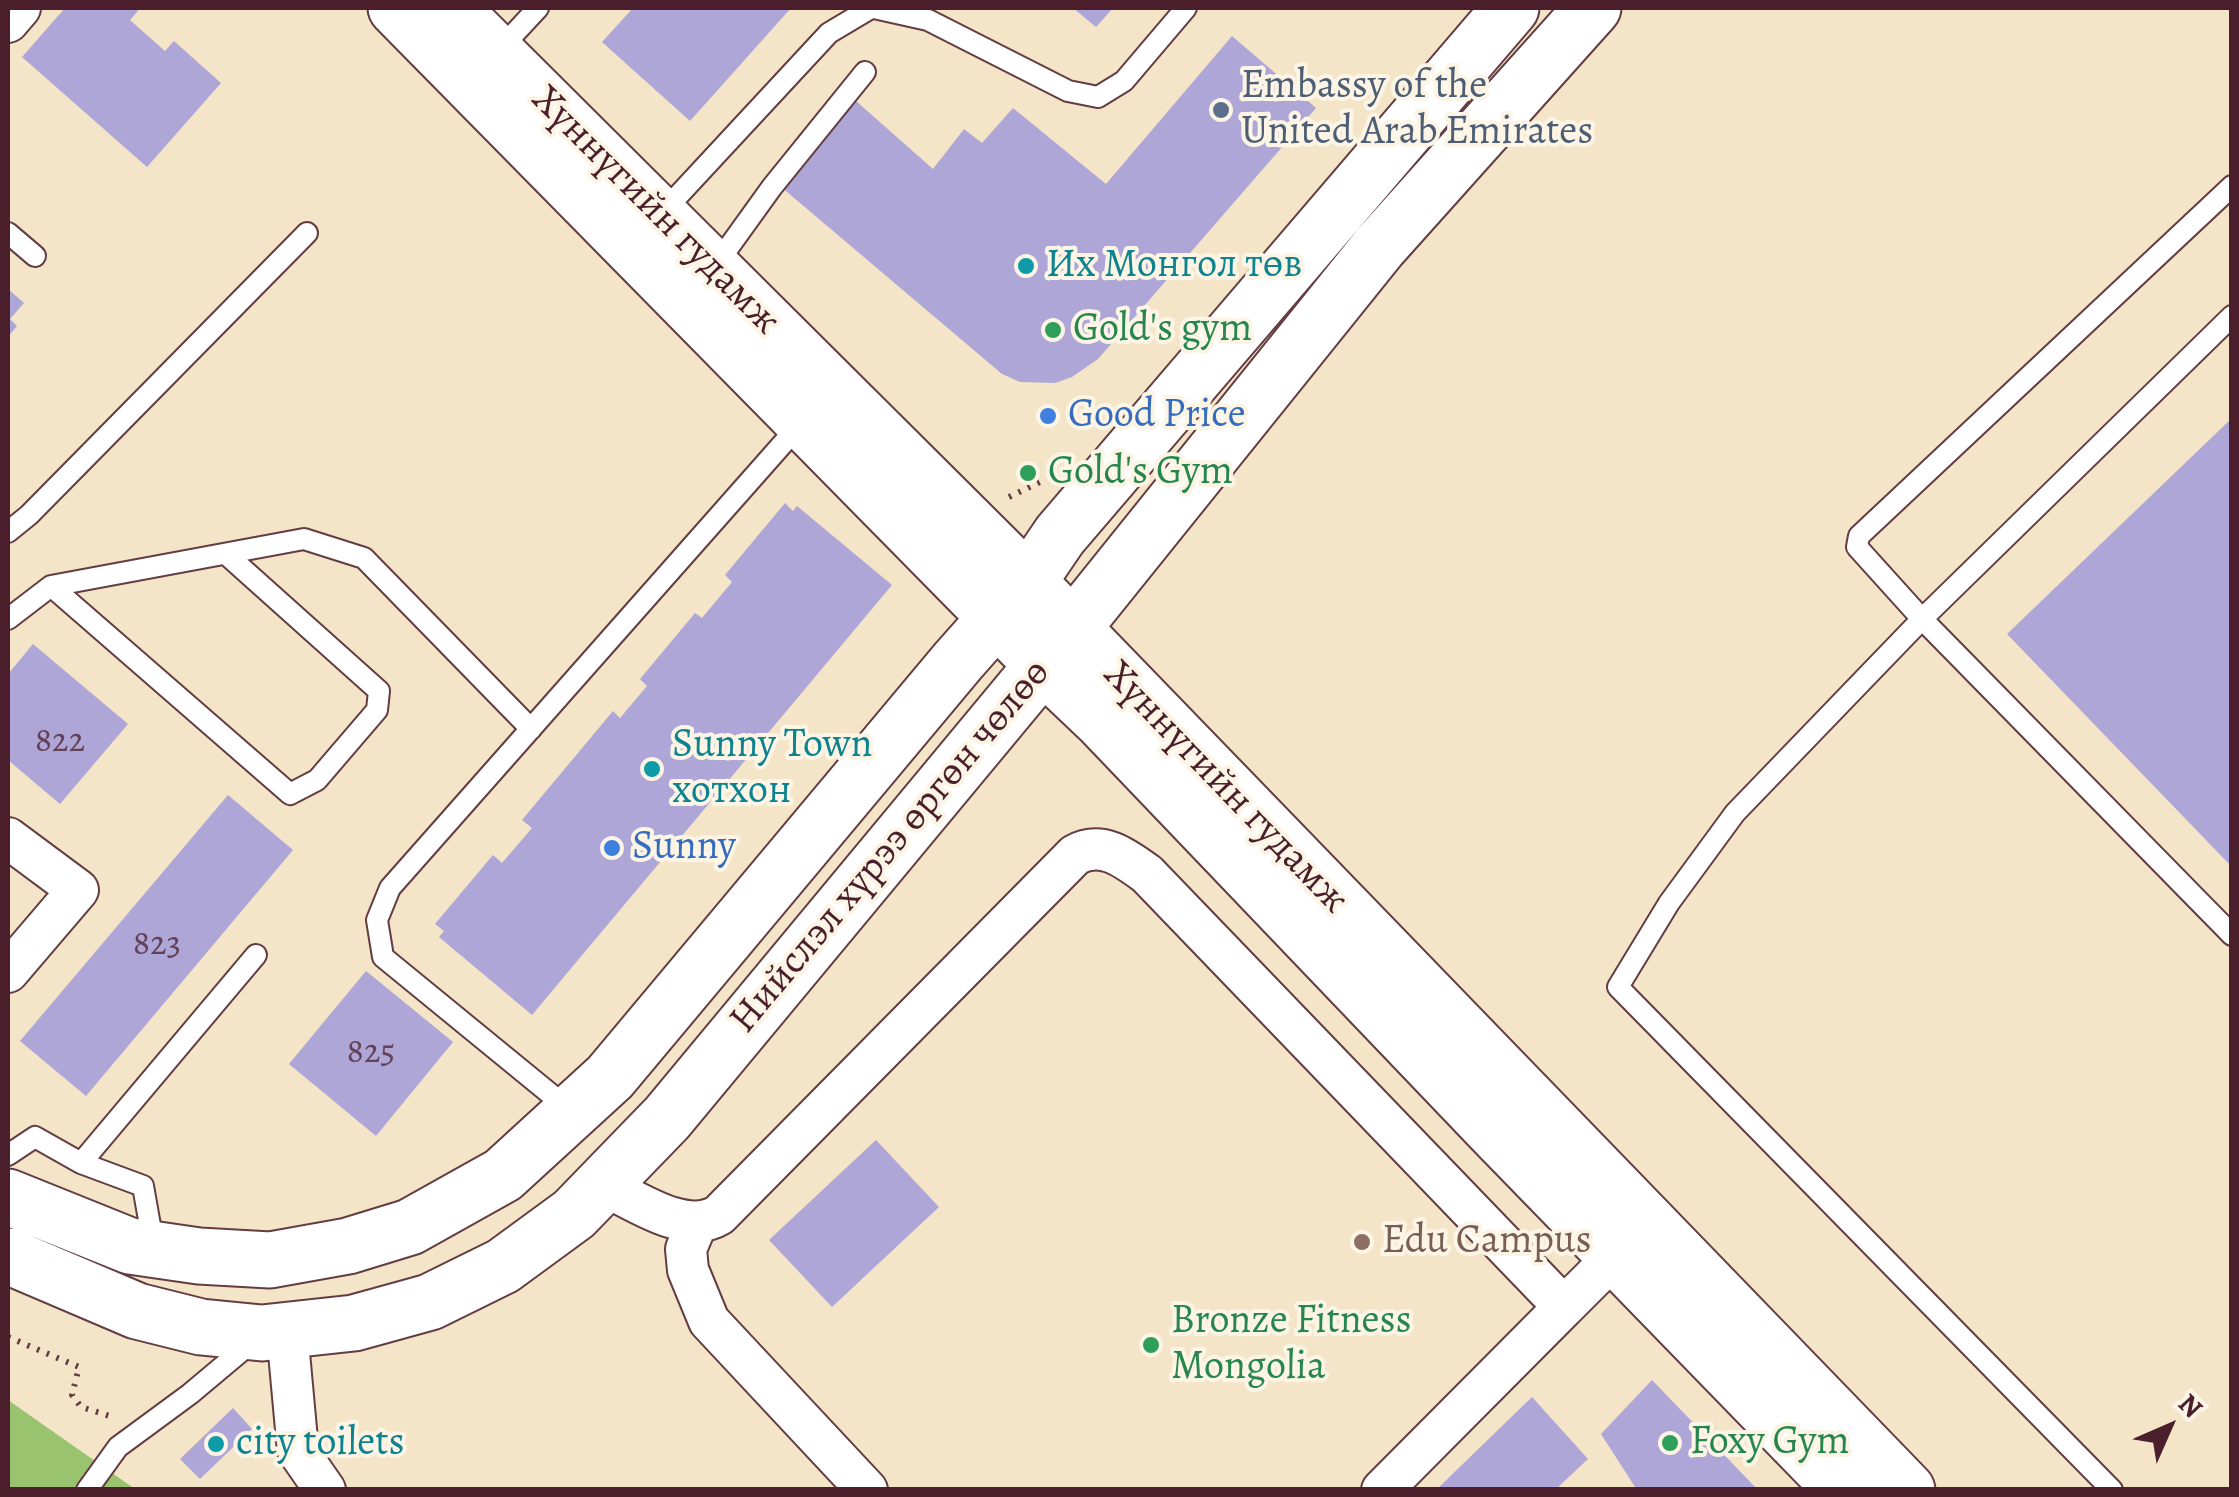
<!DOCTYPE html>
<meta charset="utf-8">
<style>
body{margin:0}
#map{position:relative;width:2239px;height:1497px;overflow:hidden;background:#f4e4c8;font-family:Alegreya,serif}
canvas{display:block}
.frame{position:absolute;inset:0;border:10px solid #4a1f2b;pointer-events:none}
.north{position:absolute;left:2119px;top:1377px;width:100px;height:100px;-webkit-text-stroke:8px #fcf5e5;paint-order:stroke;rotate:45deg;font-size:28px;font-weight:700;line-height:40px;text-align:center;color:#4a1f2b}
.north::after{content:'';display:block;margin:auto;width:35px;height:45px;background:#4a1f2b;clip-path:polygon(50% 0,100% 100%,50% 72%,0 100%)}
</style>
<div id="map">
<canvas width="2239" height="1497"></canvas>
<div class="frame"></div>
<div class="north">N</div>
</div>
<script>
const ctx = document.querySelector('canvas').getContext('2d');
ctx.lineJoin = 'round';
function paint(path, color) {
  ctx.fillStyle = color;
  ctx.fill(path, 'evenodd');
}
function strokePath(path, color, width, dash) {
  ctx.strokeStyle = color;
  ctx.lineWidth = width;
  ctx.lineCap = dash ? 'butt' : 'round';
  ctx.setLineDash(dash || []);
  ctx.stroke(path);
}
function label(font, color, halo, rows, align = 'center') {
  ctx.font = font + ' Alegreya,serif';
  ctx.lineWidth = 8;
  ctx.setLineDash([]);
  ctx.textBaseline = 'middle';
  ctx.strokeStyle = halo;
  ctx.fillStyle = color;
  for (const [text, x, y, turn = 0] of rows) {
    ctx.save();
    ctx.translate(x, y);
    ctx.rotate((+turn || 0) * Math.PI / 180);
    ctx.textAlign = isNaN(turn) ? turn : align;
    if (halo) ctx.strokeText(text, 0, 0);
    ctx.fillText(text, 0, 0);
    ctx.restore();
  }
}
const green = new Path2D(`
 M 8,1400 L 135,1489 L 8,1489 Z`);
const building = new Path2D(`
 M 65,8 L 134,8 L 138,11 L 130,20 L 165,51 L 174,41 L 221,83 L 147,167 L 22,57 Z
 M 633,8 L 791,8 L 690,121 L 602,42 Z
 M 1073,8 L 1113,8 L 1096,27 Z
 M 1232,36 L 1316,108 L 1098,359 L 1072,377 L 1055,383 L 1020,382 L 1002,374 L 780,186 L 856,101 L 933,169 L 964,129 L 982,143 L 1013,108 L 1106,184 Z
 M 8,289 L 24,303 L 10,319 L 17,326 L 8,337 Z
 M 2232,418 L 2232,867 L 2007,634 Z
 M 785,503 L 793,511 L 797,506 L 892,585 L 532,1015 L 439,937 L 444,931 L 435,924 L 493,855 L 502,863 L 532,828 L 522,820 L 613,711 L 620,718 L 647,686 L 640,679 L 695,613 L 702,618 L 732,582 L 725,575 Z
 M 33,644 L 128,724 L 60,804 L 8,760 L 8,674 Z
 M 228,795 L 293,850 L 86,1096 L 20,1041 Z
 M 366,971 L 453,1042 L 376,1136 L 289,1064 Z
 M 876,1140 L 939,1207 L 832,1307 L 769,1240 Z
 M 1652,1380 L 1758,1490 L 1637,1490 L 1601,1434 Z
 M 1532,1397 L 1588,1459 L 1555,1490 L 1436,1490 Z
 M 233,1408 L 252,1429 L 200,1479 L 180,1459 Z`);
const path = new Path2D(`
 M 1009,497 L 1042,481
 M 8,1337 L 79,1367 L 72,1395 L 81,1407 L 113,1417`);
const lane = new Path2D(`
 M 874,8 L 928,20 L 1068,91 L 1098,97 L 1124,81 L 1186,8
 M 499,50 L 538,8
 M 2232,186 L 1859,536 L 1857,547 L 1922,619 L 2232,935
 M 661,214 L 829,33 L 871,8
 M 8,233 L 35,256
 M 713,269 L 772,187 L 865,72
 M 8,532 L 29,515 L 307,233
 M 51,586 L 290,794 L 317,780 L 377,710 L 379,691 L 226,554
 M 8,619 L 51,586 L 304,539 L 364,558 L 531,729
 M 570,1110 L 383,957 L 377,920 L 390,888 L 802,422
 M 8,1155 L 35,1137 L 81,1163 L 143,1186 L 154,1248
 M 81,1163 L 256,955
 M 87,1490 L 118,1447 L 190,1394 L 252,1342
 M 2112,1490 L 1618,987 L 1669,903 L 1735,813 L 1922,619 L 2232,316`);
const street = new Path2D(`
 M 8,22 L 20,8
 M 8,838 L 78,890 L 8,972
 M 603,1185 C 635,1200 685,1236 719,1215 L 1075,855 C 1102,840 1125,858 1147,874 L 1564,1307 L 1615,1256
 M 697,1223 L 686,1249 L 688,1270 L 709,1321 L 867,1490
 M 287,1331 L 298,1451 L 325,1490
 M 1382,1490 L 1564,1307`);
const secondary = new Path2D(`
 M 396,8 L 1043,665 L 1101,720 L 1494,1131 L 1843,1490
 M 451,8 L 1028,582 L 1907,1490`);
const primary = new Path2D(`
 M 8,1197 L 130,1246 L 199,1256 L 270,1260 L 348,1246 L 410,1227 L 503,1175 L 610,1077 L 958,661 L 1028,582 L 1060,535 L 1511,8
 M 8,1256 L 137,1311 L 201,1327 L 262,1333 L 354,1323 L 430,1302 L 503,1266 L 574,1214 L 667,1118 L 1043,665 L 1379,247 L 1593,8`);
const markers = [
 [1221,110,10,"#5c6f8a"],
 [1026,266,10,"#0f9aa8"],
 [1053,330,10,"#2e9e5b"],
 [1048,416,10,"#3f7fe0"],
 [1028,473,10,"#2e9e5b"],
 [652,769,10,"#0f9aa8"],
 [612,848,10,"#3f7fe0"],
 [1362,1242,10,"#8d6e63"],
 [1151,1345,10,"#2e9e5b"],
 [1670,1443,10,"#2e9e5b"],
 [216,1444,10,"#0f9aa8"]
];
const numberNames = [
 ["822",60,742],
 ["823",157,945],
 ["825",371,1053]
];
const serviceNames = [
 ["Embassy of the",1241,87],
 ["United Arab Emirates",1241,133]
];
const streetNames = [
 ["Хүннүгийн гудамж",655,211,45],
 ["Хүннүгийн гудамж",1225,788,46],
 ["Нийслэл хүрээ өргөн чөлөө",891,847,-50]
];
const cultureNames = [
 ["Их Монгол төв",1046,266],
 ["Sunny Town",672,746],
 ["хотхон",672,792],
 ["city toilets",236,1444]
];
const leisureNames = [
 ["Gold's gym",1073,330],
 ["Gold's Gym",1048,473],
 ["Bronze Fitness",1171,1322],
 ["Mongolia",1171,1368],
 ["Foxy Gym",1690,1443]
];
const shopNames = [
 ["Good Price",1068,416],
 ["Sunny",632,848]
];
const educationNames = [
 ["Edu Campus",1382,1242]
];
paint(green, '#9ac36f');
paint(building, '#ada6d7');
strokePath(lane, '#643d43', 24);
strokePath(street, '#643d43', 44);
strokePath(secondary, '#643d43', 59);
strokePath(primary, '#643d43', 59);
strokePath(path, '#643d43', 6, [2.5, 8]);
strokePath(lane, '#fff', 20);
strokePath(street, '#fff', 40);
strokePath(secondary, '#fff', 55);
strokePath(primary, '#fff', 55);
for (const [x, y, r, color] of markers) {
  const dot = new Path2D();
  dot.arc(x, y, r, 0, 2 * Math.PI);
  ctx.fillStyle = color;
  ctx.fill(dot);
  strokePath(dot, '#fcf5e5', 4);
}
label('35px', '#634156', null, numberNames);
label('40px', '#4e5e75', '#fcf5e5', serviceNames, 'left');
label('40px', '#4a1f2b', '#fcf5e5', streetNames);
label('40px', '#0d838f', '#fcf5e5', cultureNames, 'left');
label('40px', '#27864d', '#fcf5e5', leisureNames, 'left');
label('40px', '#366cbe', '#fcf5e5', shopNames, 'left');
label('40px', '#785e54', '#fcf5e5', educationNames, 'left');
</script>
